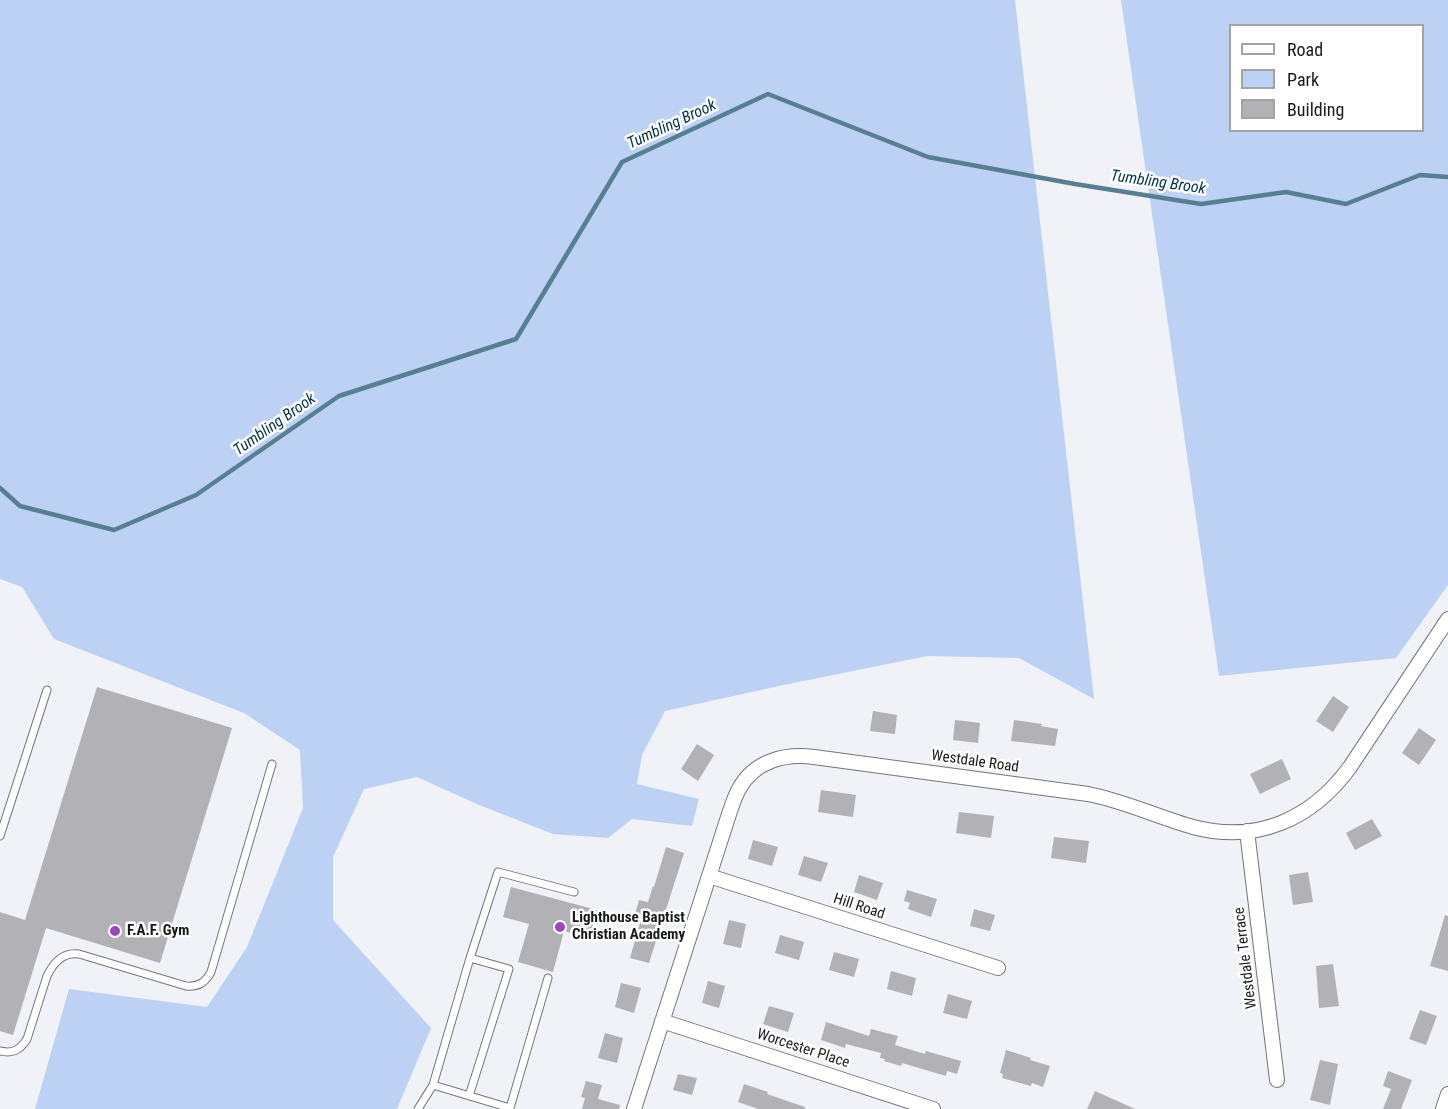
<!DOCTYPE html>
<style>
body{margin:0}
#map{position:relative;width:1448px;height:1109px;overflow:hidden;background:#f0f2f7;font-family:"Roboto Condensed",sans-serif}
canvas{display:block}
.legend{position:absolute;left:1229px;top:24px;width:195px;height:108px;box-sizing:border-box;background:#fff;border:2px solid #a3a3a3;margin:0;padding:8px 10px;list-style:none;font-size:18px;color:#18191a}
.legend li{display:flex;align-items:center;gap:12px;height:30px}
.legend b{width:30px;border:2px solid #a3a3a3}
</style>
<div id="map">
<canvas width="1448" height="1109"></canvas>
<ul class="legend">
<li><b style="height:8px;background:#fff"></b>Road</li>
<li><b style="height:16px;background:#bdd1f4"></b>Park</li>
<li><b style="height:16px;background:#b1b1b6"></b>Building</li>
</ul>
</div>
<script>
const ctx = document.querySelector('canvas').getContext('2d');
ctx.lineJoin = 'round';
function paint(path, color) {
  ctx.fillStyle = color;
  ctx.fill(path, 'evenodd');
}
function strokePath(path, color, width, dash) {
  ctx.strokeStyle = color;
  ctx.lineWidth = width;
  ctx.lineCap = dash ? 'butt' : 'round';
  ctx.setLineDash(dash || []);
  ctx.stroke(path);
}
function label(font, color, halo, rows, align = 'center') {
  ctx.font = font + ' "Roboto Condensed",sans-serif';
  ctx.lineWidth = 5;
  ctx.setLineDash([]);
  ctx.textBaseline = 'middle';
  ctx.strokeStyle = halo;
  ctx.fillStyle = color;
  for (const [text, x, y, turn = 0] of rows) {
    ctx.save();
    ctx.translate(x, y);
    ctx.rotate((+turn || 0) * Math.PI / 180);
    ctx.textAlign = isNaN(turn) ? turn : align;
    if (halo) ctx.strokeText(text, 0, 0);
    ctx.fillText(text, 0, 0);
    ctx.restore();
  }
}
const green = new Path2D(`
 M 0,0 L 1015,0 L 1094,699 L 1019,658 L 927,656 L 779,686 L 665,711 L 642,755 L 637,784 L 699,799 L 692,826 L 632,819 L 608,838 L 553,834 L 479,805 L 417,777 L 364,789 L 333,857 L 333,920 L 431,1028 L 397,1109 L 35,1109 L 69,989 L 207,1007 L 247,947 L 303,808 L 300,750 L 244,713 L 54,639 L 22,587 L 0,579 Z
 M 1121,0 L 1448,0 L 1448,585 L 1396,658 L 1219,676 ZM 1230,26 L 1422,26 L 1422,130 L 1230,130 Z`);
const stream = new Path2D(`
 M 0,488 L 20,506 L 114,530 L 196,495 L 339,396 L 516,339 L 622,162 L 768,94 L 928,157 L 1075,184 L 1201,204 L 1286,192 L 1346,204 L 1420,175 L 1448,177`);
const building = new Path2D(`
 M 97,687 L 232,728 L 160,963 L 46,928 L 13,1035 L 0,1031 L 0,912 L 25,920 Z
 M 1333,696 L 1349,707 L 1333,732 L 1316,721 Z
 M 873,711 L 897,715 L 895,734 L 870,731 Z
 M 955,720 L 980,723 L 978,743 L 953,740 Z
 M 1014,720 L 1042,724 L 1041,726 L 1058,729 L 1055,746 L 1011,741 Z
 M 1419,728 L 1436,740 L 1419,765 L 1402,753 Z
 M 697,744 L 714,755 L 698,781 L 681,769 Z
 M 1282,759 L 1291,779 L 1260,794 L 1250,774 Z
 M 821,790 L 856,795 L 853,817 L 818,812 Z
 M 959,812 L 994,816 L 991,838 L 956,833 Z
 M 1372,819 L 1382,836 L 1355,850 L 1346,833 Z
 M 1054,837 L 1089,841 L 1086,863 L 1051,858 Z
 M 753,840 L 778,847 L 772,866 L 748,859 Z
 M 666,847 L 684,853 L 649,963 L 630,958 L 642,916 L 635,914 L 639,900 L 648,902 L 653,886 L 654,887 Z
 M 804,856 L 828,863 L 821,882 L 798,875 Z
 M 1308,872 L 1313,902 L 1293,905 L 1289,875 Z
 M 859,875 L 883,883 L 877,900 L 854,892 Z
 M 511,887 L 597,910 L 589,938 L 564,931 L 553,972 L 518,962 L 529,924 L 503,917 Z
 M 907,890 L 937,899 L 931,917 L 908,909 L 910,903 L 904,901 Z
 M 974,909 L 995,915 L 990,931 L 970,926 Z
 M 1445,915 L 1448,916 L 1448,971 L 1430,966 Z
 M 729,920 L 746,924 L 741,948 L 723,944 Z
 M 780,935 L 804,942 L 799,960 L 775,953 Z
 M 834,952 L 859,959 L 854,977 L 829,970 Z
 M 1333,964 L 1339,1006 L 1319,1008 L 1316,966 Z
 M 891,971 L 916,978 L 912,996 L 887,989 Z
 M 708,981 L 725,986 L 719,1008 L 702,1003 Z
 M 621,983 L 641,988 L 634,1013 L 615,1007 Z
 M 948,994 L 972,1001 L 967,1019 L 943,1013 Z
 M 769,1006 L 794,1013 L 788,1032 L 763,1024 Z
 M 1420,1010 L 1437,1016 L 1426,1045 L 1409,1039 Z
 M 826,1022 L 869,1036 L 871,1029 L 898,1036 L 895,1045 L 925,1054 L 926,1051 L 961,1061 L 957,1074 L 947,1071 L 946,1076 L 902,1063 L 901,1066 L 884,1061 L 885,1059 L 880,1058 L 881,1053 L 846,1044 L 845,1048 L 821,1040 Z
 M 605,1033 L 623,1038 L 617,1063 L 598,1058 Z
 M 1006,1050 L 1031,1058 L 1030,1060 L 1050,1066 L 1043,1087 L 1032,1083 L 1031,1086 L 1002,1078 L 1003,1074 L 1000,1073 Z
 M 1320,1060 L 1338,1064 L 1330,1105 L 1310,1100 Z
 M 1388,1071 L 1412,1080 L 1401,1109 L 1383,1109 L 1391,1089 L 1383,1086 Z
 M 678,1074 L 697,1078 L 692,1095 L 673,1090 Z
 M 586,1081 L 602,1085 L 598,1099 L 620,1105 L 619,1109 L 582,1109 L 585,1098 L 581,1097 Z
 M 744,1084 L 768,1092 L 767,1094 L 805,1107 L 805,1109 L 758,1109 L 738,1102 Z
 M 1095,1091 L 1135,1109 L 1087,1109 Z`);
const lane = new Path2D(`
 M 0,836 L 47,690
 M 0,1051 C 13,1054 20,1050 27,1039 L 47,976 C 54,962 63,952 79,954 L 186,986 C 198,987 205,983 211,972 L 272,764
 M 433,1085 L 510,1108 L 548,978
 M 469,1096 L 509,969 L 470,958
 M 418,1109 L 433,1085 L 470,958 L 498,872 L 574,892`);
const street = new Path2D(`
 M 1247,831 L 1277,1080
 M 709,876 L 998,968
 M 662,1021 L 933,1109
 M 634,1109 L 730,811 C 733,803 735,796 739,789 C 754,761 785,753 814,757 L 1088,794 C 1124,801 1158,817 1193,827 C 1257,844 1312,819 1350,767 L 1448,619
 M 1443,1109 L 1448,1094`);
const markers = [
 [560,927,6,"#9949b9"],
 [115,931,6,"#9949b9"]
];
const streetNames = [
 ["Westdale Road",975,762,8],
 ["Hill Road",859,907,18],
 ["Westdale Terrace",1246,958,-97],
 ["Worcester Place",803,1049,18]
];
const poiNames = [
 ["Lighthouse Baptist",572,918],
 ["Christian Academy",572,935],
 ["F.A.F. Gym",127,931]
];
const waterNames = [
 ["Tumbling Brook",672,125,-25],
 ["Tumbling Brook",1158,183,8],
 ["Tumbling Brook",275,425,-35]
];
paint(green, '#bdd1f4');
strokePath(stream, '#587e92', 4.5);
paint(building, '#b1b1b6');
strokePath(lane, '#74767a', 9);
strokePath(street, '#74767a', 16);
strokePath(lane, '#fff', 7);
strokePath(street, '#fff', 14);
for (const [x, y, r, color] of markers) {
  const dot = new Path2D();
  dot.arc(x, y, r, 0, 2 * Math.PI);
  ctx.fillStyle = color;
  ctx.fill(dot);
  strokePath(dot, '#fff', 2);
}
label('15px', '#18191a', '#fff', streetNames);
label('bold 15px', '#18191a', '#fff', poiNames, 'left');
label('italic 16px', '#033549', '#fff', waterNames);
</script>
